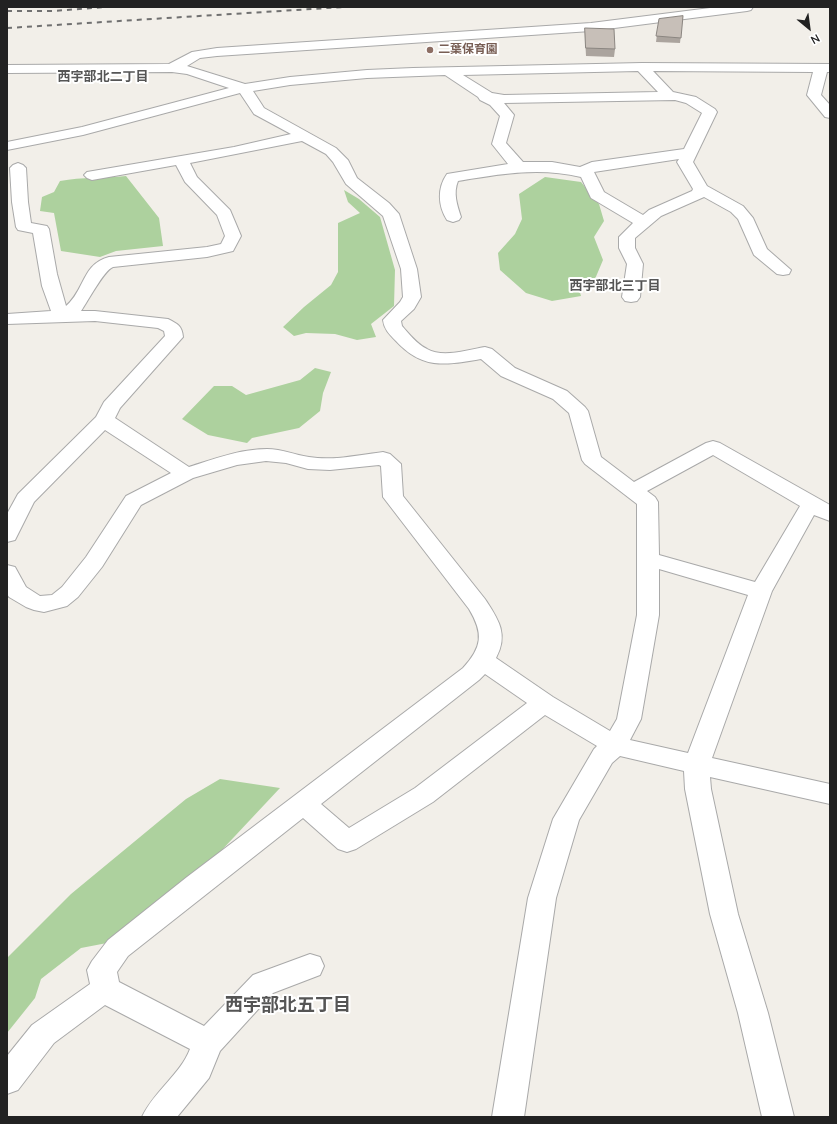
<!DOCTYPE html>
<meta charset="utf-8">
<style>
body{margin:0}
#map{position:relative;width:837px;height:1124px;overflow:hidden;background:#f2efe9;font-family:"Nunito Sans",sans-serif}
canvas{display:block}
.frame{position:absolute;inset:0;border:8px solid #222;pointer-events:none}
.north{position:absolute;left:789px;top:8px;width:40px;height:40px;-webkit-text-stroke:3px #fff;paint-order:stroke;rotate:151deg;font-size:11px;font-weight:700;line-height:16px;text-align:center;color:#222}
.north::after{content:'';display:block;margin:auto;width:14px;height:18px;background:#222;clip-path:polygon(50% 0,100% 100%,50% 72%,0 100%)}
</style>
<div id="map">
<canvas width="837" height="1124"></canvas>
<div class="frame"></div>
<div class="north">N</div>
</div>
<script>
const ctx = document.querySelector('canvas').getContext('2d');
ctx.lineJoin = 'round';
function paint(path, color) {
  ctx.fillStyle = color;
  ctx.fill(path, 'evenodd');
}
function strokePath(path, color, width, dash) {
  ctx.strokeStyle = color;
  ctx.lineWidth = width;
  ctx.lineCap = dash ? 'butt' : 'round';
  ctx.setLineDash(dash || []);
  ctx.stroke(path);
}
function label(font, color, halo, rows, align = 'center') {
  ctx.font = font + ' "Nunito Sans","Noto Sans JP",sans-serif';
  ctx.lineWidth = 4;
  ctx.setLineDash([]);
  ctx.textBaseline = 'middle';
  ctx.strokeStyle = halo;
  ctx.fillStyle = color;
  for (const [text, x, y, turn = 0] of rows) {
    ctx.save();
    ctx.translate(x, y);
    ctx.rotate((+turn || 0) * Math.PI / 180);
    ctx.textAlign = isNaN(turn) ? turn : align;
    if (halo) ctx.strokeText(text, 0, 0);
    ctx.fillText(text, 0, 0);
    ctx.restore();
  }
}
const forest = new Path2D(`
 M 126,176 L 159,218 L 163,246 L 116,251 L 100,257 L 61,251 L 54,213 L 40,211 L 42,197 L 54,192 L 60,181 C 82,177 104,178 126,176 Z
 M 545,177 L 581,182 L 599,204 L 604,221 L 594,237 L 603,260 L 595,279 L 579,289 L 581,296 L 552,301 L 526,293 L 500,270 L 498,253 L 515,234 L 522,219 L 519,194 Z
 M 344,190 L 359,199 L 380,217 L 395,270 L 394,306 L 371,324 L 376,337 L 357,340 L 335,334 L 306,333 L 294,336 L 283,327 L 304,307 L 331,285 L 338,272 L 338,223 L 360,213 L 348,202 Z
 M 315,368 L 331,372 L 323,393 L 320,411 L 299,428 L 252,438 L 247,443 L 208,435 L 182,419 L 214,386 L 232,386 L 246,395 L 300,380 Z
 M 220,779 L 280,788 L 220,852 L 107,943 L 81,948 L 41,979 L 35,998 L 7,1033 L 7,958 L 71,894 L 186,799 Z`);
const street = new Path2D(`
 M 718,7 L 753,7 L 751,10 L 747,11 L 591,31 L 217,56 L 200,58 L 187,66 L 245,84 L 290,77 L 367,70 L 413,68 L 642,63 L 830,64 L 830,72 L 827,72 L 821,95 L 830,105 L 830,118 L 825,117 L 807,95 L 813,72 L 653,71 L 673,92 L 696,97 L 715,109 L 717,112 L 693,162 L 707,186 L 743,206 L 753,218 L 767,249 L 791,270 L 789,274 L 783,275 L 777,274 L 754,255 L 738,219 L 731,212 L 704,197 L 661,216 L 635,238 L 635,248 L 643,264 L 640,297 L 637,301 L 631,302 L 625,301 L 622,297 L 627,264 L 619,248 L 619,237 L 633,223 L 591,198 L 581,177 C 539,167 500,174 458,181 C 453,193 457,205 461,217 L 459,220 L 453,222 L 447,220 C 438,206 437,188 447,174 L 508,164 L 492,144 L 500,116 L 490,105 L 480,100 L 478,97 L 445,75 L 367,78 L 290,85 L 253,91 L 264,108 L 336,148 L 348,160 L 357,178 L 389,203 L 399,214 L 417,269 L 421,297 L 414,309 L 401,321 L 402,326 C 409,334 417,344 427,349 C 443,358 467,350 485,347 L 492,349 L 515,368 L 567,391 L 585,407 L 588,411 L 601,457 L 634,482 L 706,443 L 713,441 L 720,443 L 830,505 L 830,521 L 814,515 L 772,591 L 712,758 L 830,784 L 830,804 L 710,777 L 711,789 L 738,914 L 768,1013 L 794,1117 L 762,1117 L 738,1013 L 710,914 L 685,789 L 684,771 L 620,756 L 612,763 L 579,820 L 556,898 L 524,1117 L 492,1117 L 528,898 L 553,819 L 594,749 L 597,746 L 545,715 L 433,802 L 356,849 L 347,852 L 338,849 L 303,818 L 128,956 L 117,972 L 119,982 L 204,1026 L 253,975 L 310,954 L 320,957 L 324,966 L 320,975 L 273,993 L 220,1051 L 209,1078 L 177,1117 L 142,1117 C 154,1091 180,1075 190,1049 L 105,1005 L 54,1043 L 18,1090 L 7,1094 L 7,1056 L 32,1025 L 90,984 L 87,970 L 92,961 L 108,940 L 187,877 L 463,668 C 482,647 484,634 469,609 L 383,497 L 381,466 L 379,465 L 330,470 L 308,469 L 286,463 L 266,461 L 237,465 L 193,478 L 141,505 L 102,567 L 78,597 L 67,606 L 44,612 L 34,610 L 26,607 L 9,597 L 7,594 L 7,565 L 15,567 L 26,587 L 40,596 L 52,595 L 62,587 L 86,557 L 126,496 L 171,473 L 105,430 L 34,502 L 15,540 L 7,542 L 7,514 L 18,494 L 96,417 L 104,402 L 165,336 L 164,331 L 158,328 L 95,321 L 7,324 L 7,314 L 51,311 L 42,286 L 33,233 L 18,230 L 16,227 L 12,202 L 10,168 L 13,165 L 18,163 L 23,165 L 26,168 L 28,202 L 31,223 L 47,226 L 49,229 L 57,274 L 66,306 C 85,290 82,264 109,257 L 207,247 L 221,244 L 225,236 L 217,215 L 185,182 L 176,165 L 92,180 L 87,178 L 84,175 L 87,172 L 234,147 L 291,134 L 254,114 L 240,93 L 83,135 L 7,150 L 7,142 L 82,127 L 229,88 L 187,74 L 172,72 L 7,73 L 7,65 L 169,64 L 192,52 L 217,48 L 591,23 ZM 638,71 L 658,92 L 504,95 L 492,93 L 463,75 ZM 675,100 L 686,103 L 702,113 L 684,149 L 592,162 L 580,167 L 552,162 L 523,162 L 506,143 L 514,115 L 504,103 ZM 302,141 L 326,154 L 333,162 L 346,184 L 383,216 L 401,269 L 403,297 L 400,302 L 383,320 C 384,329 389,334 396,341 C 423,370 445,365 481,359 L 501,376 L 553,399 L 569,413 L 582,460 L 585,464 L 637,504 L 637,615 L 617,719 L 610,731 L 553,697 L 496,658 C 509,634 498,619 485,599 L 403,496 L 401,464 L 390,454 L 383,452 C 359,455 333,461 309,457 C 295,455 282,449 267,449 C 240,449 214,459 189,467 L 115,418 L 120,408 L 183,337 C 182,326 178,324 168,319 L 95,311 L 81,311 C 88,301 104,270 113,267 L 207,257 L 233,251 L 241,236 L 230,210 L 197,177 L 190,163 ZM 679,159 L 677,162 L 693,189 L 692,191 L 649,210 L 643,215 L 604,192 L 594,172 ZM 713,455 L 800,506 L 755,582 L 659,555 L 658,502 L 655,497 L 647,491 ZM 659,569 L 748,595 L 688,753 L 630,740 L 641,719 L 659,615 ZM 485,674 L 527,703 L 415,788 L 349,828 L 321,804 L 479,680 Z`);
const rail = new Path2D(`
 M 7,11 L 52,11 L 107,7
 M 7,28 L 344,7`);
const wall = new Path2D(`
 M 683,16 L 680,43 L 656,42 L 659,19 Z
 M 585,28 L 615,49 L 614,57 L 586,56 L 585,36 Z`);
const building = new Path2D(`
 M 683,16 L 681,38 L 656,36 L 659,19 Z
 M 585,28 L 614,29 L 615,49 L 586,48 Z`);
const markers = [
 [430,50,4,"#8d6e63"]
];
const farEducationnames = [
 ["二葉保育園",438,50]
];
const farNeighbourhoodnames = [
 ["西宇部北二丁目",103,78],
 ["西宇部北三丁目",615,287]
];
const nearNeighbourhoodnames = [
 ["西宇部北五丁目",288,1007]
];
paint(forest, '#add19e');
strokePath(street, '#a9a9a9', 2);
paint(street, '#fff');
strokePath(rail, '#707070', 2, [5, 5]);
paint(wall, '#aba49e');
paint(building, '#c7bfb8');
strokePath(building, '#8b8681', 1);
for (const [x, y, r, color] of markers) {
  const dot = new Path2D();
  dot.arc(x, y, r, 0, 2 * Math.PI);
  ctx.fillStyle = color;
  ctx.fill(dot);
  strokePath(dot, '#fff', 1.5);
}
label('bold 12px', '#785e54', '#fff', farEducationnames, 'left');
label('bold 13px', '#555', '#fff', farNeighbourhoodnames);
label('bold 18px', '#555', '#fff', nearNeighbourhoodnames);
</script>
